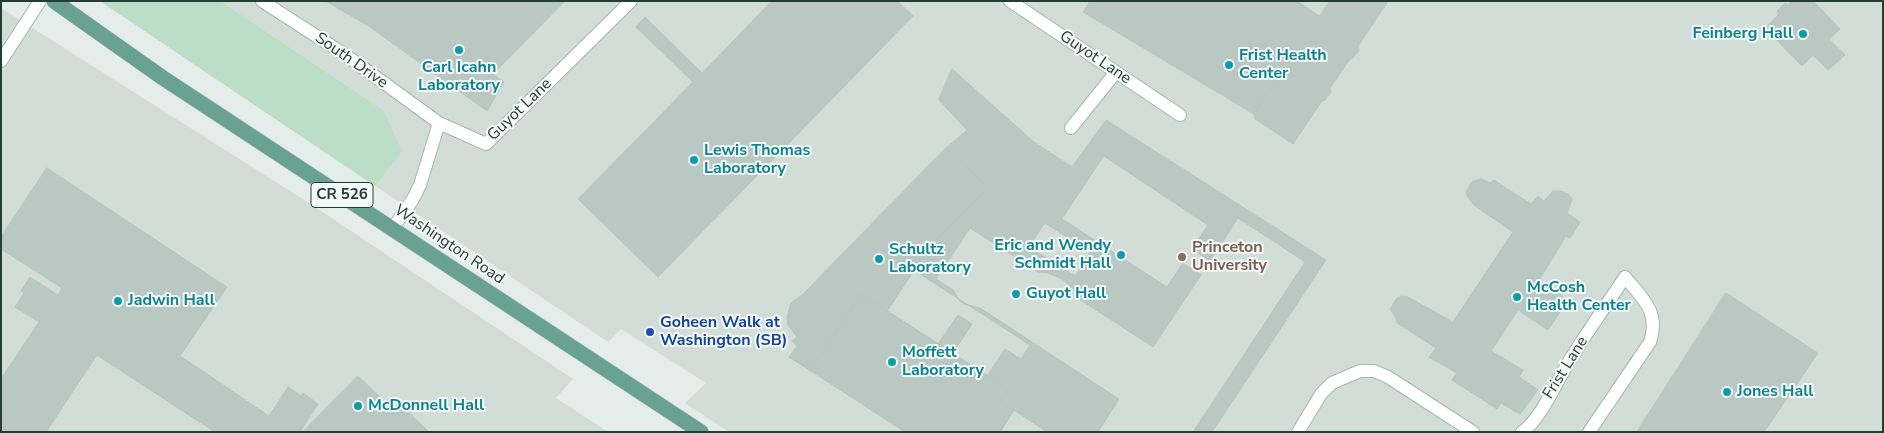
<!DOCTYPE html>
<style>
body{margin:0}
#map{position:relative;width:1884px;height:433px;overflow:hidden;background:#e4ede9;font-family:"Nunito Sans",sans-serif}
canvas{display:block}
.frame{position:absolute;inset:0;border:2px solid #233e37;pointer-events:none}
</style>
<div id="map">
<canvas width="1884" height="433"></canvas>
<div class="frame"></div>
</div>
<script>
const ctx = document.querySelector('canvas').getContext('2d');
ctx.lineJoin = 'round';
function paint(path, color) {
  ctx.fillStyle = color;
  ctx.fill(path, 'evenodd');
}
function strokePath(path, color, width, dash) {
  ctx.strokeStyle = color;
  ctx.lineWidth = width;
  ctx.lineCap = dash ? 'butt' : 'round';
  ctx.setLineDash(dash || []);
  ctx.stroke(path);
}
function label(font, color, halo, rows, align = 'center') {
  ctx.font = font + ' "Nunito Sans",sans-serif';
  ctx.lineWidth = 4;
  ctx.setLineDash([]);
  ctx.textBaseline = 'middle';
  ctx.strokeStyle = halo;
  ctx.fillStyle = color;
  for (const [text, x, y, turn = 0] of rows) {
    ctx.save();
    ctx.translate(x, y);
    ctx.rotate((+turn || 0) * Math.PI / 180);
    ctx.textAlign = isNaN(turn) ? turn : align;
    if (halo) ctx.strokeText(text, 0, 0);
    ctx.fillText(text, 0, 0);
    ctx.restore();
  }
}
const built = new Path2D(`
 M 100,1 L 1883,1 L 1883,432 L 729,432 L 685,403 L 706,383 L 621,329 L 608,342 Z
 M 1,8 L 312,205 L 573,379 L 556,398 L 608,432 L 1,432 Z`);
const green = new Path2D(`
 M 100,1 L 220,1 L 384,111 L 402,151 L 375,186 Z`);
const building = new Path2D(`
 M 326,1 L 565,1 L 493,74 L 504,82 L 487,111 L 370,27 Z
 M 772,1 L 897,1 L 913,16 L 658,277 L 578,199 L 693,82 L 636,27 L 645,17 L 702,73 Z
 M 1088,1 L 1297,1 L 1319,16 L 1254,114 L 1083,12 L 1089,3 Z
 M 1330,1 L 1384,1 L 1387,3 L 1358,46 L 1359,50 L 1357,53 L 1353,58 L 1350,59 L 1330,88 L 1331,92 L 1325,100 L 1322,101 L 1293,144 L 1255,119 L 1254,114 Z
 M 1792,1 L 1813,1 L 1840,29 L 1829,39 L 1845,55 L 1828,70 L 1813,55 L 1802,66 L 1765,28 L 1779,14 L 1777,11 L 1785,3 L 1788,5 Z
 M 952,69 L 1034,142 L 1072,167 L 1106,120 L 1326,260 L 1212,432 L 1000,432 L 1014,410 L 1000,401 L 1008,389 L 887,311 L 928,249 L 988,188 L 946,148 L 967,130 L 939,100 Z
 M 946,148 L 988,188 L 928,249 L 887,311 L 861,294 L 811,371 L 789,357 L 797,346 L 792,341 L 797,337 L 788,325 L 787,317 L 791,303 L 803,294 Z
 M 1104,156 L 1208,225 L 1192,249 L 1210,261 L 1238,218 L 1305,262 L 1193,432 L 1098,432 L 1119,399 L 980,308 L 964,304 L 959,300 L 953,290 L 936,279 L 970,228 L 1038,272 L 1048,273 L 1062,279 L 1073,289 L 1079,299 L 1153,347 L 1201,275 L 1183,263 L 1167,287 L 1062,219 Z
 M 47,168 L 227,287 L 180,356 L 269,416 L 288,387 L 301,396 L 303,393 L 318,404 L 300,432 L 215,432 L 97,355 L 46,432 L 1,432 L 1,379 L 39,322 L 15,307 L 24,293 L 21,291 L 30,277 L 58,295 L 62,288 L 1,249 L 1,237 Z
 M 1481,179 L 1490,183 L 1494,180 L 1531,204 L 1538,196 L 1544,201 L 1553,191 L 1560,191 L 1568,194 L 1572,199 L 1567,213 L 1580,222 L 1570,238 L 1566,236 L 1539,280 L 1568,300 L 1548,330 L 1518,310 L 1491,351 L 1523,370 L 1519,377 L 1538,390 L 1520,414 L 1501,403 L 1497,409 L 1452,380 L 1457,373 L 1429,357 L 1436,348 L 1397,323 L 1396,318 L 1390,309 L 1396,299 L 1402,296 L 1408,297 L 1453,322 L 1513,232 L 1474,205 L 1467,196 L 1466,192 L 1472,182 Z
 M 1045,223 L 1090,252 L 1075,276 L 1029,247 Z
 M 914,270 L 1030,345 L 1021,359 L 1005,349 L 987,376 L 953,353 L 972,324 L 958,315 L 938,344 L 887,311 Z
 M 1726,293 L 1818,353 L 1764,432 L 1637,432 Z
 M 861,294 L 1008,389 L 1000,401 L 1014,410 L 1000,432 L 905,432 L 811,371 Z
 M 358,376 L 393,410 L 399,403 L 429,432 L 305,432 L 304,431 Z
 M 1014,410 L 1047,432 L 1000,432 Z`);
const lane = new Path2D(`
 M 262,1 L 347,56 L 439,123
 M 1010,1 L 1180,115
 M 1,61 L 40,1
 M 1071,128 L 1116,72
 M 393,228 L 413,199 L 420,185 L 439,123 L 486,144 L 631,1
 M 1298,432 L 1321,394 L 1332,383 L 1360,371 L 1374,371 L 1388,377 L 1473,432
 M 1522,432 C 1540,421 1559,377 1571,358 C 1588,331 1607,304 1625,277 C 1643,299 1660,312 1650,342 L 1589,432`);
const primary = new Path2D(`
 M 54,1 L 163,78 L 701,432`);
const markers = [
 [1803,34,5,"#0f9aa8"],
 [459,50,5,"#0f9aa8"],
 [1229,65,5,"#0f9aa8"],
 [694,160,5,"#0f9aa8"],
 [1121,255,5,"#0f9aa8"],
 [1182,257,5,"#8d6e63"],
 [879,259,5,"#0f9aa8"],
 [1016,294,5,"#0f9aa8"],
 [1517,297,5,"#0f9aa8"],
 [118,301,5,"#0f9aa8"],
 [650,332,5,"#1a4fb4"],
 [892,362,5,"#0f9aa8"],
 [1727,392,5,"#0f9aa8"],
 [358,406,5,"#0f9aa8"]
];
const shields = [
 [342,195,62]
];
const shieldNames = [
 ["CR 526",342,195]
];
const cultureNames = [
 ["Feinberg Hall",1793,34,"right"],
 ["Frist Health",1239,56],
 ["Center",1239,74],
 ["Carl Icahn",459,68,"center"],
 ["Laboratory",459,86,"center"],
 ["Lewis Thomas",704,151],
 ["Laboratory",704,169],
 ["Eric and Wendy",1111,246,"right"],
 ["Schmidt Hall",1111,264,"right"],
 ["Schultz",889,250],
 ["Laboratory",889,268],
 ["McCosh",1527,288],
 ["Health Center",1527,306],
 ["Guyot Hall",1026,294],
 ["Jadwin Hall",128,301],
 ["Moffett",902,353],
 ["Laboratory",902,371],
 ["Jones Hall",1737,392],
 ["McDonnell Hall",368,406]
];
const streetNames = [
 ["Guyot Lane",1095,58,34],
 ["South Drive",351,61,35],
 ["Guyot Lane",520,110,-44],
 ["Washington Road",449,245,34],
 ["Frist Lane",1566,368,-58]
];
const educationNames = [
 ["Princeton",1192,248],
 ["University",1192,266]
];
const transitNames = [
 ["Goheen Walk at",660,323],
 ["Washington (SB)",660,341]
];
paint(built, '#d2ddd8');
paint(green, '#bddec6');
paint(building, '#b9c8c2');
strokePath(building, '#b6c7c0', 1);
strokePath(lane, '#a6b5b0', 14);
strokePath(primary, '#c1c9c7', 16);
strokePath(lane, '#fff', 12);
strokePath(primary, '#69a293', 15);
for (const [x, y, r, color] of markers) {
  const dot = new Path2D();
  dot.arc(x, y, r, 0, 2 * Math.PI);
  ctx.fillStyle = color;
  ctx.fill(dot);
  strokePath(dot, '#f4f9f7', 2);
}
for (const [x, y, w] of shields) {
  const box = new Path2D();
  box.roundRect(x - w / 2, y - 12.5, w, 25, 4);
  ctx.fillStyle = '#f4f9f7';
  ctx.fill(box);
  strokePath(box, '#233e37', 1);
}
label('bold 15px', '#233e37', null, shieldNames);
label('bold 16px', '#0d838f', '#f4f9f7', cultureNames, 'left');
label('16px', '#233e37', '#f4f9f7', streetNames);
label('bold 16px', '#785e54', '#f4f9f7', educationNames, 'left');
label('bold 16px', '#164399', '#f4f9f7', transitNames, 'left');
</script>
